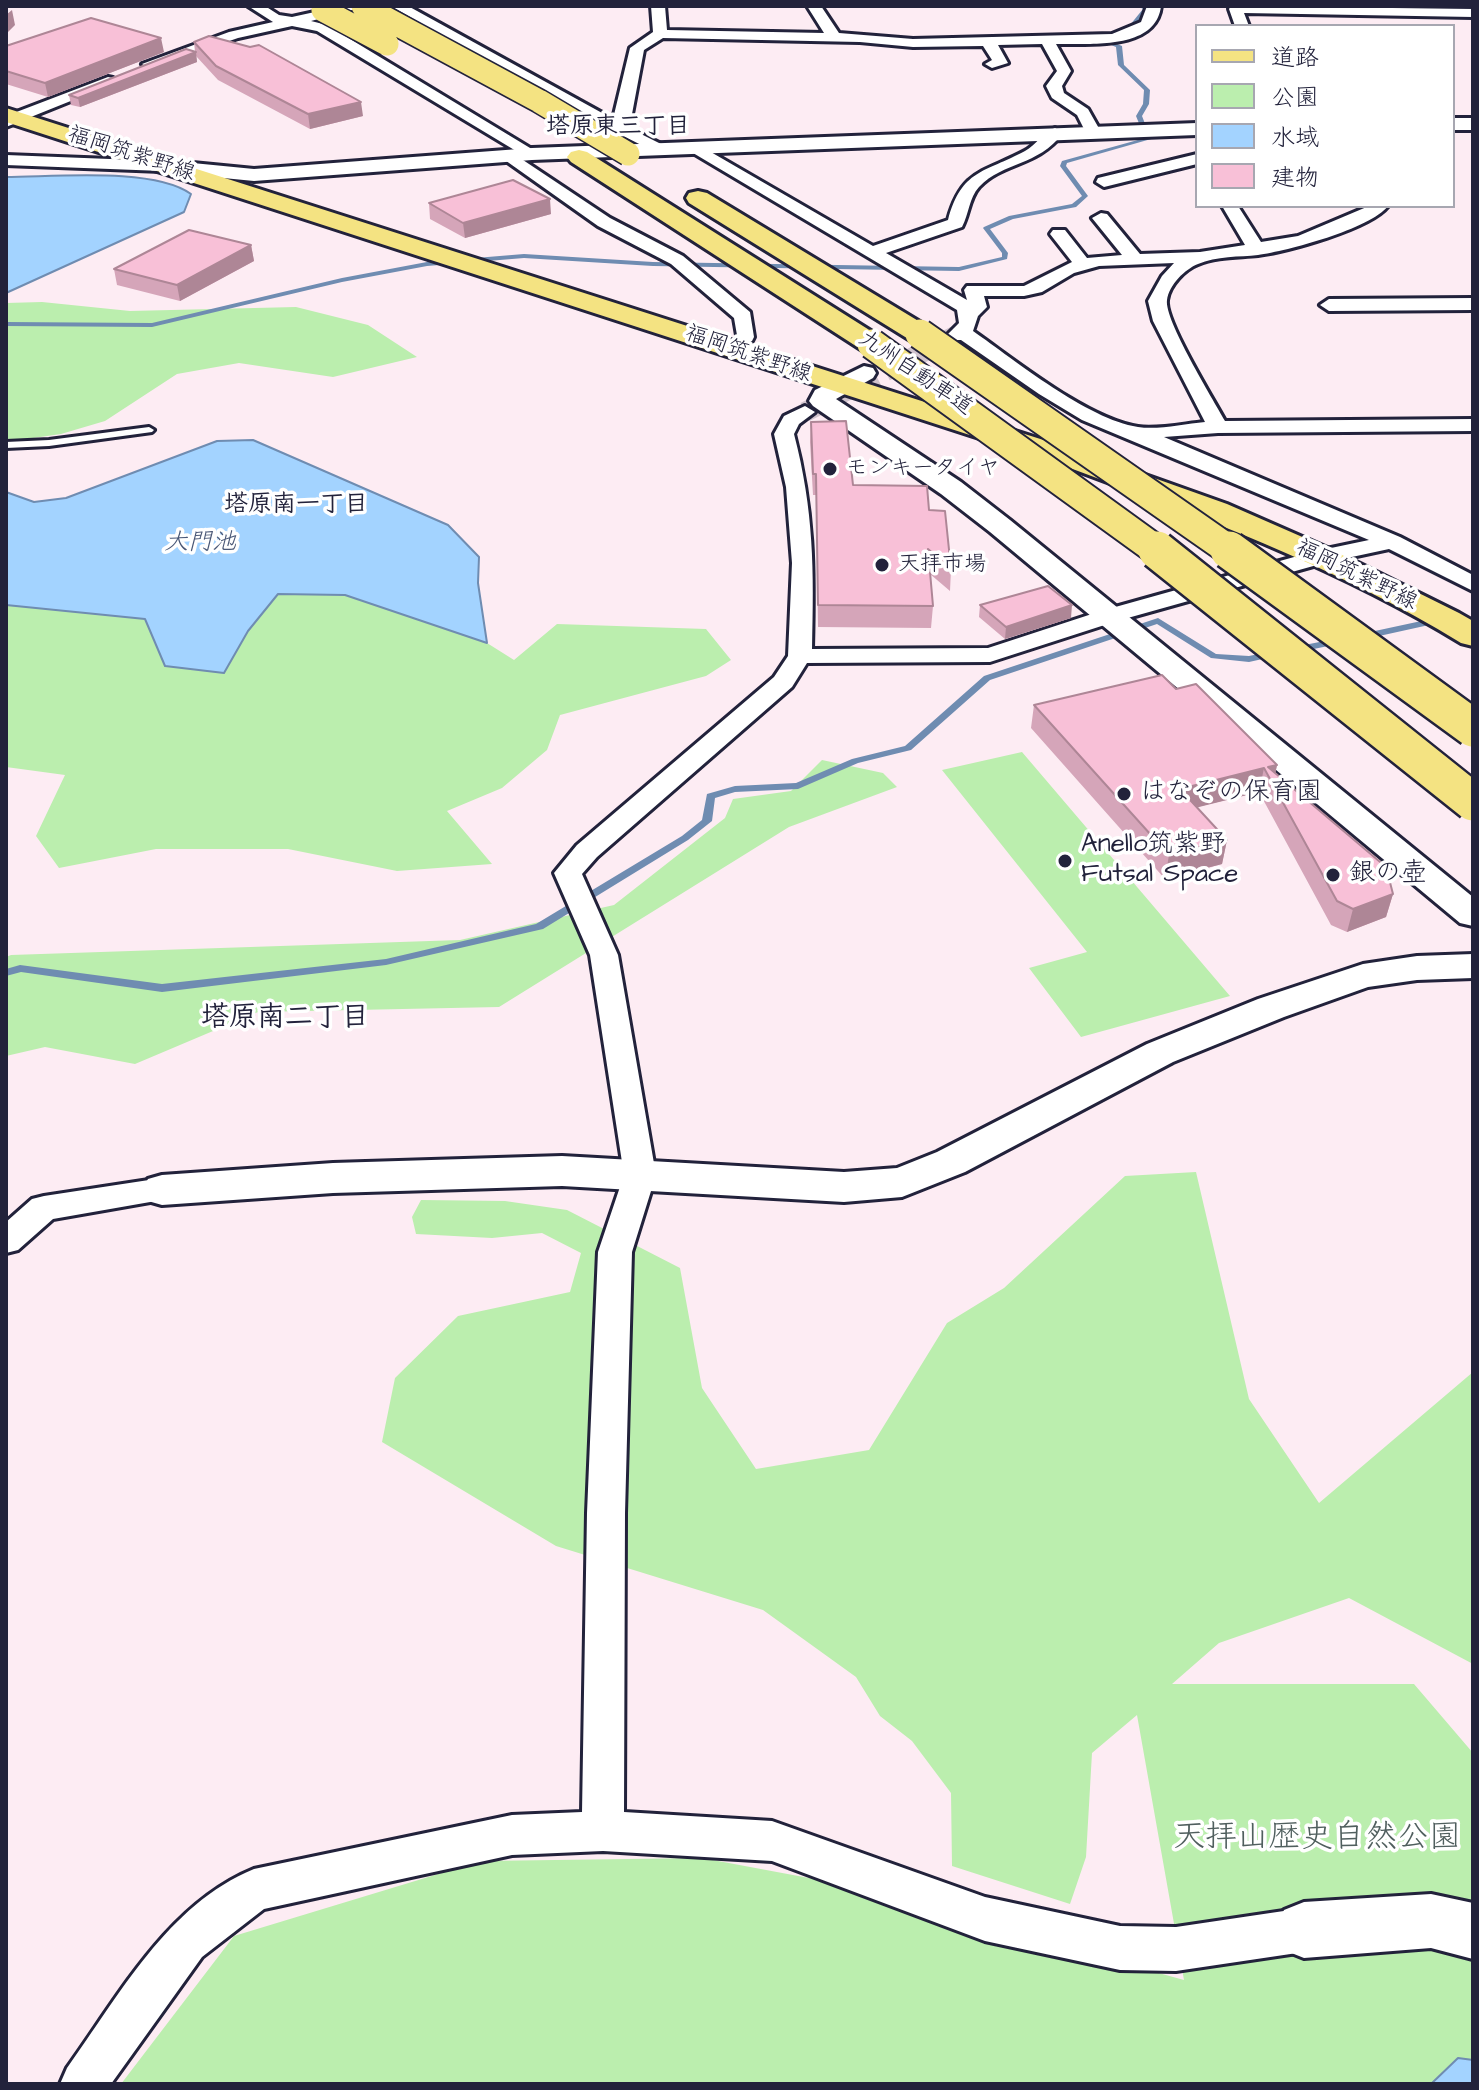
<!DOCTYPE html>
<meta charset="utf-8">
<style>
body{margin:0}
#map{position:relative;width:1479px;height:2090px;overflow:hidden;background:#fdecf3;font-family:"Architects Daughter","Klee One",sans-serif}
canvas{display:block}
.frame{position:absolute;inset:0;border:8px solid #22223b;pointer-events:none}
.legend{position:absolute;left:1195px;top:24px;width:260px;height:184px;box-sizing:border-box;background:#fff;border:2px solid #a7a7b1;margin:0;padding:10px 14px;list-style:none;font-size:24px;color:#22223b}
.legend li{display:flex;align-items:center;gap:16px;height:40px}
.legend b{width:40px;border:2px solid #a7a7b1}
</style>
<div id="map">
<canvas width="1479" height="2090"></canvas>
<div class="frame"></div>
<ul class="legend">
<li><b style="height:10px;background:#f4e382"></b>道路</li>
<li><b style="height:22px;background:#bbeeae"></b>公園</li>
<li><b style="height:22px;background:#a3d3ff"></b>水域</li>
<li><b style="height:22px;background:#f8c0d7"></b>建物</li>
</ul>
</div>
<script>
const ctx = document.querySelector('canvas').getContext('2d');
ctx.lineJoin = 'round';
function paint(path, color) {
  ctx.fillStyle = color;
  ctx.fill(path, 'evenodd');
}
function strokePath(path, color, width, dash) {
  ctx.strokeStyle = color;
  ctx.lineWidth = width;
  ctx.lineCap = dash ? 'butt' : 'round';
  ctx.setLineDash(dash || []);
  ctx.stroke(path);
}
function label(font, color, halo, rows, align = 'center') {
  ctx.font = font + ' "Architects Daughter","Klee One",sans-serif';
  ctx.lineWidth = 7;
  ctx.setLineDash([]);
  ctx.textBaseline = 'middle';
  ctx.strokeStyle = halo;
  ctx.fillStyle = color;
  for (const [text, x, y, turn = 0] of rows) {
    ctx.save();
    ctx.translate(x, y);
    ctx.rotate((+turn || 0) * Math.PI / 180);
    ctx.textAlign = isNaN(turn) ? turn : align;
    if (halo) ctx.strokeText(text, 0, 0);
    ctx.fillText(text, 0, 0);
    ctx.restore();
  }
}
const green = new Path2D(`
 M 42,302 L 130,311 L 296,307 L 368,325 L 417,357 L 333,377 L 239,363 L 177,374 L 105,421 L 61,434 L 6,442 L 6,303 Z
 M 278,594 L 345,595 L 487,643 L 514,660 L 557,624 L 706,629 L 731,660 L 706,676 L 560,715 L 547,750 L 502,788 L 447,811 L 492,864 L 397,871 L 288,849 L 156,849 L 59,868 L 36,836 L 65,775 L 6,767 L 6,605 L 146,619 L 165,666 L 223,673 L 248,631 Z
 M 1022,752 L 1230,996 L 1081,1037 L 1029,968 L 1087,952 L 942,770 Z
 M 822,760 L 883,773 L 897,787 L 789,827 L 499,1007 L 258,1012 L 135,1064 L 45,1047 L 6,1056 L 6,957 L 11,955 L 460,940 L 614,905 L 725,818 L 733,799 L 791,791 Z
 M 1196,1172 L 1249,1399 L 1319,1503 L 1473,1372 L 1473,1664 L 1349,1598 L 1219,1643 L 1172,1684 L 1414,1684 L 1473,1753 L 1473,2084 L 121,2084 L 234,1936 L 481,1861 L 702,1858 L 825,1881 L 1184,1980 L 1137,1715 L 1092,1753 L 1086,1857 L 1070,1904 L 952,1866 L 951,1793 L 912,1741 L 880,1716 L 856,1677 L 763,1610 L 556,1546 L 382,1442 L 395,1378 L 458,1316 L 570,1292 L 581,1253 L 542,1233 L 492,1238 L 416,1234 L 412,1217 L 421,1200 L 505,1201 L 567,1210 L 680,1268 L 702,1388 L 756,1469 L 869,1450 L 947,1323 L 1004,1288 L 1125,1176 Z`);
const water = new Path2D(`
 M 6,177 C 54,177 153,167 191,194 L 184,212 L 6,293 Z
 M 253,440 L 448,525 L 479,557 L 478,583 L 487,643 L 345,595 L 278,594 L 248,631 L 224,673 L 165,666 L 145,619 L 6,605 L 6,492 L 34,502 L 66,498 L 217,441 Z
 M 1458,2058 L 1473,2060 L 1473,2084 L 1431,2084 Z`);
const stream = new Path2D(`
 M 1138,6 L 1145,6 L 1149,9 L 1134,27 L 1109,36 L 1110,41 L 1122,46 L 1124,65 L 1150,90 L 1149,104 L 1142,116 L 1151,139 L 1067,163 L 1066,166 L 1088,196 L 1076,207 L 1013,219 L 990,229 L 1008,253 L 1007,259 L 959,271 L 653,266 L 524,258 L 427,266 L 342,282 L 152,327 L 6,326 L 6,322 L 152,323 L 342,278 L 427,262 L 524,254 L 653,262 L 959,267 L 1002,257 L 1002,253 L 983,228 L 984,227 L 1009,216 L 1072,204 L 1082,196 L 1060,166 L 1062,161 L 1145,138 L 1136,116 L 1143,104 L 1144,90 L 1118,65 L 1116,47 L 1106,43 L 1103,35 L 1130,25 L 1143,9 Z
 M 1158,618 L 1216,654 L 1249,656 L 1273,651 L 1277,654 L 1276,656 L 1249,662 L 1211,658 L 1157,624 L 990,680 L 911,750 L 858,763 L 798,789 L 735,792 L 715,798 L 712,821 L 688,840 L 543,929 L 386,965 L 162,992 L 21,972 L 6,976 L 6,969 L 20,965 L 162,984 L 386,959 L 536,924 L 682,836 L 702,820 L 707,794 L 735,786 L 796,783 L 852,759 L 905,746 L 984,676 Z
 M 1426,620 L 1429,621 L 1429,625 L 1361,640 L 1357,637 L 1361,634 Z
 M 1340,638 L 1343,639 L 1343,643 L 1294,653 L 1290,650 L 1294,647 Z`);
const minorTunnel = new Path2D(`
 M 805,412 L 955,336`);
const service = new Path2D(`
 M 149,427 L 154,430 L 152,432 L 49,446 L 6,448 L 6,442 L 49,440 Z`);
const minor = new Path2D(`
 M 248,6 L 265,6 L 279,15 L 292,17 L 342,6 L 367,6 L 311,21 L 327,25 L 540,154 L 532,159 L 526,157 L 317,31 L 292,26 L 238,38 L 154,67 L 149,68 L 142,64 L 229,32 L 273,22 Z
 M 391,6 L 408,6 L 613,119 L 630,48 L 653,32 L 651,6 L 665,6 L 667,30 L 824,33 L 807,6 L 821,6 L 839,33 L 913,39 L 1112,34 L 1141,22 L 1147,6 L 1161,6 C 1156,51 1088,43 1056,44 L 1071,71 L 1062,86 L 1064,93 L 1088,109 L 1101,132 L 1093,137 L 1087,135 L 1077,115 L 1052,98 L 1046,86 L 1057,71 L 1042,44 L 998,45 L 1008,63 L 992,68 L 985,64 L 992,60 L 983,46 L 913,47 L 860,42 L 663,38 L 644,50 L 632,114 L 625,126 L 663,145 L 665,148 L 657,153 L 564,106 Z
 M 1231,6 L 1473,9 L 1473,17 L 1244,13 L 1249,26 L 1235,26 L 1229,9 Z
 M 108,77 L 113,78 L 113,84 L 6,127 L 6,116 Z
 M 1055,128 L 1063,133 C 1037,167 1004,161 979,187 C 969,198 969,214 962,227 L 886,253 L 967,300 L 964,290 L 967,286 L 1024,286 L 1072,262 L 1050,234 L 1053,230 L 1065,230 L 1087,258 L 1122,255 L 1092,218 L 1101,213 L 1107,214 L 1140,254 L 1200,252 L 1245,245 L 1222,206 L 1238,206 L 1261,242 L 1298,236 L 1369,206 L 1388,206 C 1370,229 1287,251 1258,255 C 1240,257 1216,256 1198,264 C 1185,269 1169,285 1167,300 C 1164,320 1213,399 1225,421 L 1473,419 L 1473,431 L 1218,433 L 1164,437 L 1400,537 L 1473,575 L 1473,591 L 1389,549 L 1324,563 L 1117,621 L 990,662 L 807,663 L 792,687 L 597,857 L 582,874 L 618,955 L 656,1175 L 632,1252 L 625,1513 L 624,1812 L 772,1821 L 985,1897 L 1120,1926 L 1176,1927 L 1304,1908 L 1319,1915 L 1326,1930 L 1319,1945 L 1304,1952 L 1176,1971 L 1120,1970 L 985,1941 L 772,1861 L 603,1851 L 512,1855 L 264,1909 L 202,1957 L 111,2084 L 60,2084 L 67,2068 C 119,1996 168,1904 254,1869 L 512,1815 L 582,1812 L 587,1513 L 598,1252 L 624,1175 L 590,955 L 554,873 L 577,845 L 774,677 L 788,656 L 792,563 L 786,487 L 774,434 L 784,416 L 805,406 L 815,412 L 799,424 L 794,434 C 814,511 814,570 812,649 L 988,648 L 1101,611 L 1312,552 L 1369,540 L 1082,420 L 1039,394 L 961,340 L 948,340 L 946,336 L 959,323 L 957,310 L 683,147 L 685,144 L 697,144 L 873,246 L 948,220 C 962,169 984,173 1025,151 C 1036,145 1043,132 1055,128 ZM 1174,263 L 1162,276 L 1148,301 L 1153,321 L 1205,422 C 1184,424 1158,430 1138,427 C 1087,419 1016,361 973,331 L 978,316 L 987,307 L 984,296 L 1024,296 L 1042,292 L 1074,273 L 1099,266 Z
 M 508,150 L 610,218 L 683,256 L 750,312 L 754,337 L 752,341 L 738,341 L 734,318 L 671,264 L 598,226 L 502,158 L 502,152 Z
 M 1197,154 L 1197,164 L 1104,187 L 1096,182 L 1098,178 Z
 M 6,155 L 162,161 L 170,166 L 162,171 L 6,165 Z
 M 1473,298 L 1473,310 L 1329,311 L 1320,305 L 1329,299 Z
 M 162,1178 L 173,1182 L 178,1190 L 173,1198 L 53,1219 L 18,1250 L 6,1253 L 6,1222 L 32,1199 L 44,1196 Z`);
const tertiary = new Path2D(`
 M 1453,118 L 1473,118 L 1473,130 L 1453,130 Z
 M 1197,123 L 1197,135 L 532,160 L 254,181 L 162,172 L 152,166 L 162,160 L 254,169 L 532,148 Z
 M 864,366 L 873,368 L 876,373 L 873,378 L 836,399 L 961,482 L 1010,520 L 1473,897 L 1473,926 L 1460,923 L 990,532 L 941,494 L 813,406 L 809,401 L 815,390 Z
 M 1473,954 L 1473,978 L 1417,980 L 1368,987 L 1284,1017 L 1173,1062 L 965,1172 L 902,1197 L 844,1202 L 562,1186 L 333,1193 L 162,1205 L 148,1201 L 142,1190 L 148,1179 L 162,1175 L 333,1163 L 562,1156 L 844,1172 L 897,1168 L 937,1152 L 1147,1044 L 1258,999 L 1363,964 L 1417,956 Z
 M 1431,1894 L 1473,1903 L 1473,1959 L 1431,1948 L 1304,1958 L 1284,1950 L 1276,1930 L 1284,1910 L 1304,1902 Z`);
const primary = new Path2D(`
 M 6,108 L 1081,452 L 1227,504 L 1332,550 L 1459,613 L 1473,621 L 1473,646 L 1461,643 C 1336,566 1196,515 1059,464 L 6,122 Z`);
const motorway = new Path2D(`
 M 579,150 L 587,152 L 882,338 L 886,344 L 882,350 L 872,352 L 862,350 L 571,162 L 567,157 L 571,152 Z
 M 698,191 L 707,193 L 930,328 L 934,334 L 930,340 L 920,342 L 910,340 L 689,203 L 686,198 L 689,193 Z`);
const motorwayBridgeFar2 = new Path2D(`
 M 363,6 L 539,101 L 628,154
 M 323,10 L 387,44`);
const motorwayBridgeFar1 = new Path2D(`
 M 920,334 L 1232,552
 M 872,344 L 1159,552`);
const motorwayBridge = new Path2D(`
 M 1157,550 L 1473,802
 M 1229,550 L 1473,728`);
const wall = new Path2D(`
 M 194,42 L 363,116 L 310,129 L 218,80 L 196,56 L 197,62 L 80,107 L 71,105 L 69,95 L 195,52 Z
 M 6,46 L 164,52 L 48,97 L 6,84 Z
 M 429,203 L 551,214 L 465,238 L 430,219 Z
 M 251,245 L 254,261 L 180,301 L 117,285 L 114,269 Z
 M 811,422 L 853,485 L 929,510 L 951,569 L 950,591 L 930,574 L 933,606 L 931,628 L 818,627 L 816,495 L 813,495 L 810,442 Z
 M 980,605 L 1071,618 L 1005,639 L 979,617 Z
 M 1176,689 L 1277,765 L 1275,774 L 1393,894 L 1386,917 L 1347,932 L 1331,925 L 1259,792 L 1197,807 L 1227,840 L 1222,864 L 1165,879 L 1031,728 L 1034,705 Z`);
const shadedWall = new Path2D(`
 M 12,10 L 15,25 L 6,34 L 6,15 Z
 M 161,38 L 164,52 L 48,97 L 45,83 Z
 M 196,52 L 197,62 L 80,107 L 78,98 Z
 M 361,102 L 363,116 L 310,129 L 308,114 Z
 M 550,199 L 551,214 L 465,238 L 463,223 Z
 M 251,245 L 254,261 L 180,301 L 177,285 Z
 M 1072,605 L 1071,618 L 1005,639 L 1006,627 Z
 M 1277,765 L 1273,785 L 1268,767 Z
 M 1264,768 L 1259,792 L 1175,813 L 1180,789 Z
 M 1227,840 L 1222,864 L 1165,879 L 1169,855 Z
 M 1393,894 L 1386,917 L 1347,932 L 1353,909 Z`);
const building = new Path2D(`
 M 91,18 L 161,38 L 45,83 L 6,71 L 6,46 Z
 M 209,36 L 250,47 L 259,45 L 361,102 L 308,114 L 216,66 L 194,42 Z
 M 186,49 L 196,52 L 78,98 L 69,95 Z
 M 513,180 L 550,199 L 463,223 L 429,203 Z
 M 189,230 L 251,245 L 177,285 L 114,269 Z
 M 846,421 L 853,485 L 927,486 L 929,510 L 945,511 L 951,569 L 928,549 L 933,606 L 818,605 L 816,474 L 813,474 L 811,422 Z
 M 1048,586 L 1072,605 L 1006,627 L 980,605 Z
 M 1162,675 L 1176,689 L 1196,684 L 1277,765 L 1268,767 L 1386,867 L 1393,894 L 1353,909 L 1337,901 L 1264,768 L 1180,789 L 1227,840 L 1169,855 L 1034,705 Z`);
const markers = [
 [830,469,8,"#22223b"],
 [882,565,8,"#22223b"],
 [1124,794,8,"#22223b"],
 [1065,861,8,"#22223b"],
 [1333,875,8,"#22223b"]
];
const farStreetnames = [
 ["福岡筑紫野線",131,155,18],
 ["福岡筑紫野線",748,355,19],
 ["九州自動車道",915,374,34],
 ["福岡筑紫野線",1356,576,26]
];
const farPoinames = [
 ["モンキータイヤ",846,469],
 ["天拝市場",898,565]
];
const farNeighbourhoodnames = [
 ["塔原東三丁目",618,128],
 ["塔原南一丁目",296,506]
];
const farWaternames = [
 ["大門池",200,544]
];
const poiNames = [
 ["はなぞの保育園",1140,794],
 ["Anello筑紫野",1081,846],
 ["Futsal Space",1081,876],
 ["銀の壺",1349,875]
];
const neighbourhoodNames = [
 ["塔原南二丁目",285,1019]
];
const nearParknames = [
 ["天拝山歴史自然公園",1317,1839]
];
paint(green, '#bbeeae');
paint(water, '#a3d3ff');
strokePath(water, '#6f8cb1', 2);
paint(stream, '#6f8cb1');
strokePath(minorTunnel, '#d1c4ce', 20, [20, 10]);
strokePath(service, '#22223b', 6);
strokePath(minor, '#22223b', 6);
strokePath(tertiary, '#22223b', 6);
strokePath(primary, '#22223b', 6);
strokePath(motorway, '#22223b', 6);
paint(service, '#fff');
paint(minor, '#fff');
paint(tertiary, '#fff');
paint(primary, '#f4e382');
paint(motorway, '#f4e382');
strokePath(motorwayBridgeFar2, '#22223b', 26, []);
strokePath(motorwayBridgeFar1, '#22223b', 33, []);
strokePath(motorwayBridge, '#22223b', 42, []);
strokePath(motorwayBridgeFar2, '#f4e382', 23);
strokePath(motorwayBridgeFar1, '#f4e382', 29);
strokePath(motorwayBridge, '#f4e382', 37);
paint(wall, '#d5a5b9');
paint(shadedWall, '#ae8696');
paint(building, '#f8c0d7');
strokePath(building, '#ae8696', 2);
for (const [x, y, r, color] of markers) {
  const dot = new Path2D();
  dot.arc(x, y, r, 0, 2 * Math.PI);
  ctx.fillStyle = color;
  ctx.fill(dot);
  strokePath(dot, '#fff', 3);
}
label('22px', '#22223b', '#fff', farStreetnames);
label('22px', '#22223b', '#fff', farPoinames, 'left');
label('bold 24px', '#22223b', '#fff', farNeighbourhoodnames);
label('italic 24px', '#495776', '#fff', farWaternames);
label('26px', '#22223b', '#fff', poiNames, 'left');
label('bold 28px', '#22223b', '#fff', neighbourhoodNames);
label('32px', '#505f5e', '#fff', nearParknames);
</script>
